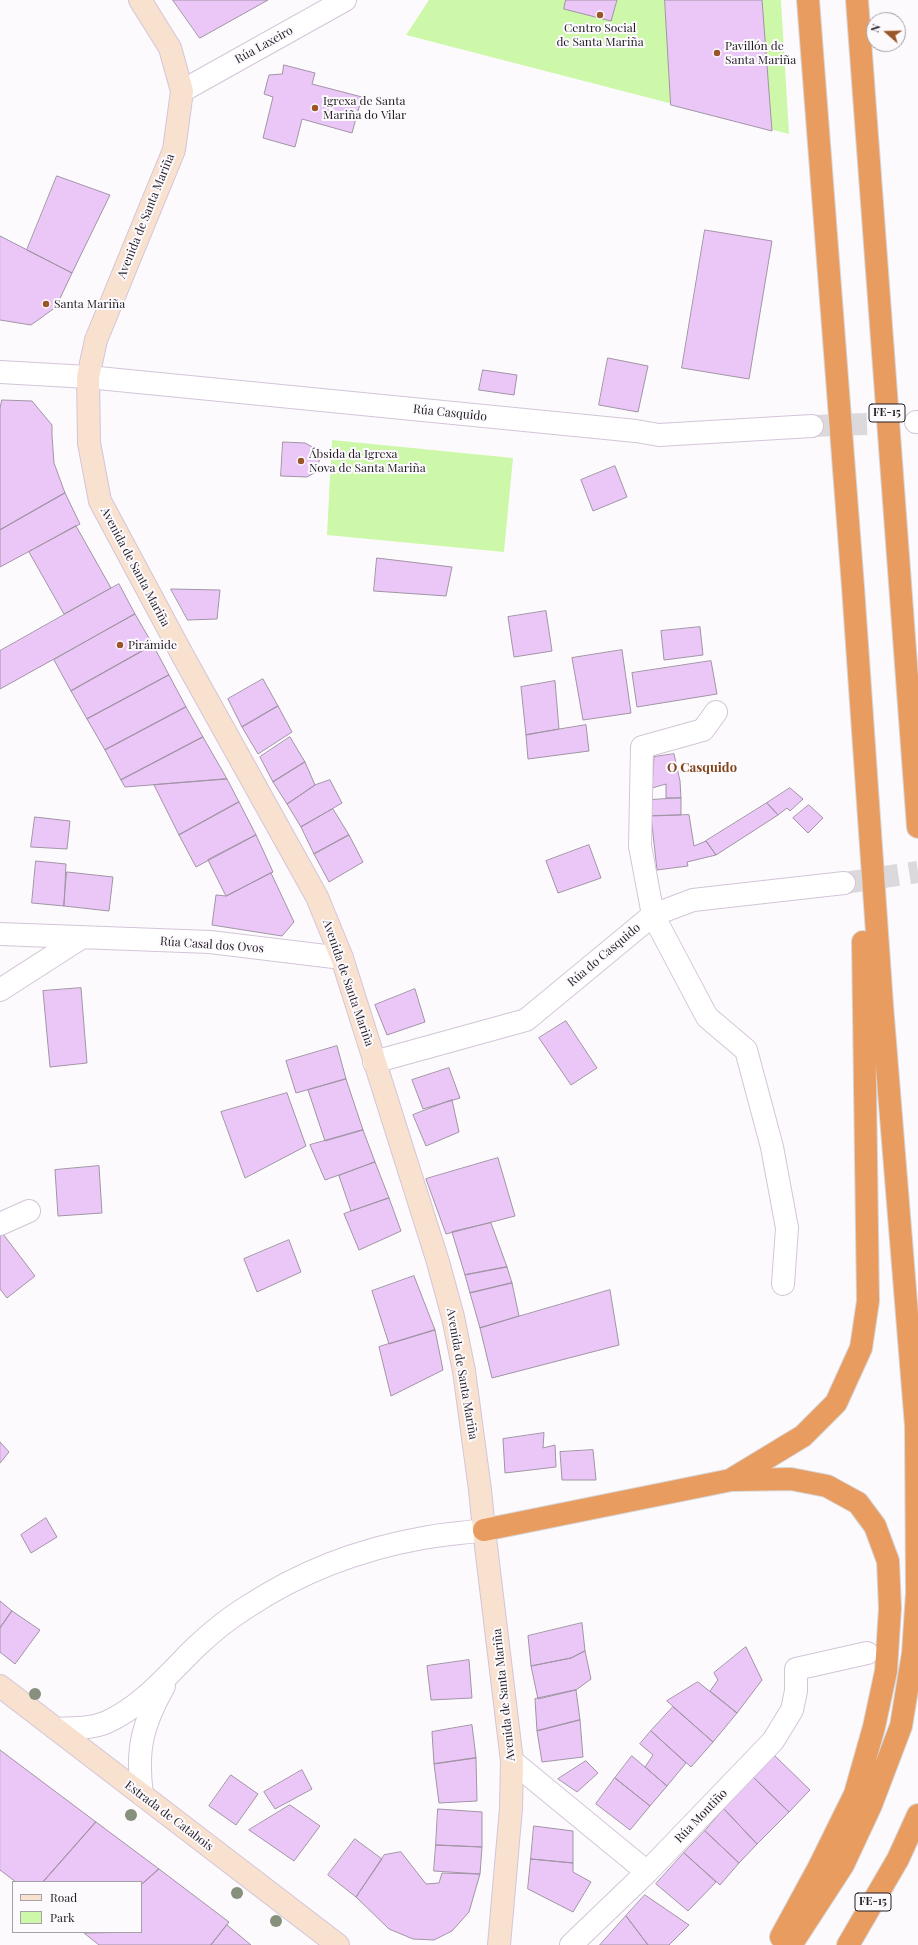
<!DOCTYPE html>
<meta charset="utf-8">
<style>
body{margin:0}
#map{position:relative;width:918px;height:1945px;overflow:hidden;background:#fdfafe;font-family:"Playfair Display",serif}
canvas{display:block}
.legend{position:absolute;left:12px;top:1881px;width:130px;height:52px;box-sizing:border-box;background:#fdfafe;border:1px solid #a5a2a7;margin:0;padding:5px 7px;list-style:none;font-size:12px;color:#221d24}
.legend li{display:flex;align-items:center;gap:8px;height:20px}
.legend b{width:20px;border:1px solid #a5a2a7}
.north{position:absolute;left:866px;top:12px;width:40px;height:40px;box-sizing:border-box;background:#fdfafe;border:1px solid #a5a2a7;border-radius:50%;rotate:290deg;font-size:11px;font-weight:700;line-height:16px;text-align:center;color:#221d24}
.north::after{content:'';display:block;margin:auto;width:14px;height:18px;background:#9a5629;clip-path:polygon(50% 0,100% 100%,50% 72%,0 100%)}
</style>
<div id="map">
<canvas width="918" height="1945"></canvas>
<ul class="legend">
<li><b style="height:5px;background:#f8e1cf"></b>Road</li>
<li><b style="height:11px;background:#cdf8a9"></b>Park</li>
</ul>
<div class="north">N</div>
</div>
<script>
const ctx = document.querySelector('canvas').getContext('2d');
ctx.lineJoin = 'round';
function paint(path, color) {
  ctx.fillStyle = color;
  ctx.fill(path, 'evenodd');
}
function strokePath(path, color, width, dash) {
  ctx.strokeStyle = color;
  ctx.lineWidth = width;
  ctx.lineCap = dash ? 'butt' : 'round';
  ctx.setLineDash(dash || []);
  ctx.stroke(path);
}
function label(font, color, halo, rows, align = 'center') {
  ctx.font = font + ' "Playfair Display",serif';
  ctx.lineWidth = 4;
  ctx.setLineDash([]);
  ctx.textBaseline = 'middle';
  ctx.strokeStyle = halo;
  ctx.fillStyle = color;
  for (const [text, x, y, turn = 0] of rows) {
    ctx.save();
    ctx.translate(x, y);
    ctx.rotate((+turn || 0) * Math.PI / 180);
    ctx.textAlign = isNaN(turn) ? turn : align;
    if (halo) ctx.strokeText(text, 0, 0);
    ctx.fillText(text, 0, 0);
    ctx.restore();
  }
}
const green = new Path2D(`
 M 429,0 L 781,0 L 789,134 L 406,35 Z
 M 332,440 L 513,458 L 504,552 L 327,535 Z`);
const building = new Path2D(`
 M 173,0 L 268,0 L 200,38 Z
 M 566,0 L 617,0 L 611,21 L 564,9 Z
 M 665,0 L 762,0 L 772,131 L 671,105 Z
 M 284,65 L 315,73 L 312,84 L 362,97 L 352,133 L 302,119 L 295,147 L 263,138 L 273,97 L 264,94 L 269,75 L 282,74 Z
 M 57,176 L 110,195 L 72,273 L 27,250 Z
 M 705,230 L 772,241 L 749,379 L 682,368 Z
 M 0,236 L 72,273 L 56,307 L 31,325 L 0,320 Z
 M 608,358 L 648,366 L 638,412 L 599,405 Z
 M 483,370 L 517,375 L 514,395 L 479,390 Z
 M 2,400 L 32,401 L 52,425 L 52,436 L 54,463 L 65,493 L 0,530 L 0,409 Z
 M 283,442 L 305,443 L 316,449 L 320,458 L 316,472 L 307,477 L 281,476 Z
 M 615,466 L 627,497 L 593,511 L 581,480 Z
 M 65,493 L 80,524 L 0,567 L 0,530 Z
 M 76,526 L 111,588 L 64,614 L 29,552 Z
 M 377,558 L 452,567 L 446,596 L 374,591 Z
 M 119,584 L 135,614 L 0,689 L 0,651 Z
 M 171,589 L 220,590 L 217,619 L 188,620 Z
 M 546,611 L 552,651 L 514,657 L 508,617 Z
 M 135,614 L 153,645 L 71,691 L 54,660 Z
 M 700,627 L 703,655 L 664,660 L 661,631 Z
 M 153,645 L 169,675 L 87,719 L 71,691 Z
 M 622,650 L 631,713 L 583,720 L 572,658 Z
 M 711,661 L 717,694 L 637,707 L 632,673 Z
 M 169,675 L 186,707 L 105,750 L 87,719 Z
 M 263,679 L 278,706 L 242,727 L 228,699 Z
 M 555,681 L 559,729 L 526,735 L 521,687 Z
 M 278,706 L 292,732 L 258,754 L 242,727 Z
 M 186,707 L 203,737 L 121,780 L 105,750 Z
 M 586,725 L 589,751 L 528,759 L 526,735 Z
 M 203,737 L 227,779 L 125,787 L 121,780 Z
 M 290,737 L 305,762 L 273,782 L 260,757 Z
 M 674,754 L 680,781 L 681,798 L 666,798 L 666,784 L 652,788 L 654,757 Z
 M 305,762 L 315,785 L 287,804 L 273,782 Z
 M 227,779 L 239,802 L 179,835 L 154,785 Z
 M 330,780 L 342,803 L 301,827 L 287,804 L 315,785 Z
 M 790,788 L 803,799 L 790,811 L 787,808 L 778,815 L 767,803 Z
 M 681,798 L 681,815 L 651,816 L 651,800 Z
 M 239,802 L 256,835 L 196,867 L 179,835 Z
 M 767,803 L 778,815 L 716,855 L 706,841 Z
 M 809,805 L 823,818 L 808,833 L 793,818 Z
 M 333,809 L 349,835 L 314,854 L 301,827 Z
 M 689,815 L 694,846 L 706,841 L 716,855 L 687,862 L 688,866 L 657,870 L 651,816 Z
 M 35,817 L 70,821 L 67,849 L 31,847 Z
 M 256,835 L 273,872 L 226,896 L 208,860 Z
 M 349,835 L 363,862 L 329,882 L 314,854 Z
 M 589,845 L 601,878 L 558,893 L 546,861 Z
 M 36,861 L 66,864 L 64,906 L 32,903 Z
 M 67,872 L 113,877 L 109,911 L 64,906 Z
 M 271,873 L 294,922 L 282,936 L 212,925 L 216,895 L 226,896 Z
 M 81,988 L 87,1063 L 50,1067 L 43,991 Z
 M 415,989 L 425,1022 L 387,1035 L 375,1005 Z
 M 566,1021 L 597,1068 L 571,1085 L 539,1038 Z
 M 337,1046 L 346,1079 L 296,1093 L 286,1061 Z
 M 449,1068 L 460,1098 L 423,1109 L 412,1080 Z
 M 346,1079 L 363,1130 L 325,1141 L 308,1090 Z
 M 287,1093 L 306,1146 L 245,1178 L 221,1112 Z
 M 452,1100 L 459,1132 L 426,1146 L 413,1115 Z
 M 363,1130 L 375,1162 L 325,1180 L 310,1145 Z
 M 498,1158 L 515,1216 L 446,1234 L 426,1179 Z
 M 375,1162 L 389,1198 L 351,1211 L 339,1176 Z
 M 99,1166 L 102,1213 L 58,1216 L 55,1170 Z
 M 389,1198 L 401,1231 L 359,1250 L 344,1214 Z
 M 491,1223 L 507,1267 L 465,1275 L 452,1232 Z
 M 3,1234 L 35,1276 L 7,1298 L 0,1289 L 0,1236 Z
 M 289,1240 L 301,1272 L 257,1292 L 244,1259 Z
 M 507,1267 L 512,1283 L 470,1293 L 465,1275 Z
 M 414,1276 L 435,1330 L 389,1344 L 372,1291 Z
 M 512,1283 L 519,1316 L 480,1328 L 470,1293 Z
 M 610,1290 L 619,1345 L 492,1378 L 480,1328 Z
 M 435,1330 L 443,1370 L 391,1396 L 379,1347 Z
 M 544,1433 L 543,1448 L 555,1445 L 556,1467 L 505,1473 L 503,1439 Z
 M 0,1442 L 9,1452 L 0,1463 Z
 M 593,1450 L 596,1480 L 562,1480 L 560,1452 Z
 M 46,1518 L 57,1537 L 31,1553 L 21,1535 Z
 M 0,1601 L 12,1611 L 0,1628 Z
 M 12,1611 L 40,1630 L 15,1664 L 0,1652 L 0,1628 Z
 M 582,1623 L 585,1651 L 571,1658 L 531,1666 L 528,1636 Z
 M 746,1647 L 762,1680 L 737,1713 L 710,1691 L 718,1680 L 714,1673 Z
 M 585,1651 L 591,1679 L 576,1690 L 538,1699 L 531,1666 L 571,1658 Z
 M 469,1660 L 472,1698 L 431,1700 L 427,1666 Z
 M 698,1682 L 737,1713 L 713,1742 L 667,1701 Z
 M 576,1690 L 580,1720 L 537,1731 L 535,1699 Z
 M 673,1707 L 713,1742 L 691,1767 L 651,1731 Z
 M 580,1720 L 583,1757 L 542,1762 L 537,1731 Z
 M 472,1725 L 476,1758 L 434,1764 L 432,1732 Z
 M 651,1731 L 686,1763 L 667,1786 L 645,1767 L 653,1755 L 640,1744 Z
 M 0,1750 L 96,1822 L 43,1882 L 16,1882 L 0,1870 Z
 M 774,1755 L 810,1790 L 789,1812 L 753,1777 Z
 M 632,1756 L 667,1786 L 650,1806 L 615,1778 Z
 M 476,1758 L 477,1801 L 439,1803 L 434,1764 Z
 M 586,1761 L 598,1773 L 577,1792 L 558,1779 Z
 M 302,1770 L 312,1789 L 275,1809 L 264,1792 Z
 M 231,1775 L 258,1794 L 236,1825 L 209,1806 Z
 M 753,1777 L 789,1812 L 757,1844 L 724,1809 Z
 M 615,1778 L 650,1806 L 630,1830 L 596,1804 Z
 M 290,1805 L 320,1826 L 294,1861 L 249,1830 Z
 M 438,1809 L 482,1812 L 482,1847 L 436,1845 Z
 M 724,1809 L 757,1844 L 739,1863 L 705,1831 Z
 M 96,1822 L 159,1869 L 141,1885 L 141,1882 L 43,1882 Z
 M 534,1826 L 573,1831 L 573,1863 L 531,1859 Z
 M 705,1831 L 739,1863 L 720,1885 L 684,1853 Z
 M 355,1839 L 382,1859 L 356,1897 L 328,1875 Z
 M 436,1845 L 482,1847 L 480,1874 L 434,1871 Z
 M 401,1852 L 426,1884 L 439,1883 L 442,1873 L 480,1874 L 469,1912 L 452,1931 L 434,1940 L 413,1939 L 389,1929 L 356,1897 L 384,1855 Z
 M 684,1853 L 716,1882 L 688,1911 L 656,1884 Z
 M 531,1859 L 573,1863 L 573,1872 L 591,1882 L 573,1912 L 528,1889 Z
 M 159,1869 L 229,1922 L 211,1945 L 99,1945 L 84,1933 L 141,1932 L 141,1885 Z
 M 645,1895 L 689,1925 L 669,1945 L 648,1945 L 626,1916 Z
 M 626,1916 L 648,1945 L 600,1945 Z
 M 227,1925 L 251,1945 L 211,1945 Z`);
const streetTunnel = new Path2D(`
 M 812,426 L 916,422
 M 844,883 L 918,872`);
const street = new Path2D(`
 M 182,91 L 345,0
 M 0,372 L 88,377 L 636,431 L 659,435 L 812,426
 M 916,422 L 918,422
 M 716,712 L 703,730 L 642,747 L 640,846 L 653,915 L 707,1017 L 746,1050 L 772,1147 L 787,1228 L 783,1284
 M 0,934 L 210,942 L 342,958
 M 0,990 L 81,938
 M 374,1062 L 526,1020 L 653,915 L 693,900 L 844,883
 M 0,1224 L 29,1211
 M 56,1729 C 74,1728 91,1729 107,1722 C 143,1706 169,1673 197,1646 C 212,1632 229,1618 247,1607 C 300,1572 361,1549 423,1538 C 443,1534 464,1533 484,1530
 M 512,1761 L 647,1872
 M 142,1795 C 136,1750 142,1725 164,1686
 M 571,1945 L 647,1872 L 773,1741 L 792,1710 L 796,1691 L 796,1669 L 867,1653`);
const secondary = new Path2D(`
 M 140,0 L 170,48 L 182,91 L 174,150 L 96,340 L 88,377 L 89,443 L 100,501 L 183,656 L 317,897 L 342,958 L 438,1262 L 453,1317 L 464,1371 L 480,1490 L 484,1530 L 512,1761 L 511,1808 L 499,1945
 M 0,1686 L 338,1945`);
const highway = new Path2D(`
 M 857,0 L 918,827
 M 732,1479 L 803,1436 L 836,1403 L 861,1348 L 868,1301 L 863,942
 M 484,1530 L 731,1480 L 791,1479 L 827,1486 L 858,1503 L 875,1526 L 888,1561 L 890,1608 L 886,1671 L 874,1727 L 855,1794 L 818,1869 L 781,1937
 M 791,1945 L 843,1865 L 871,1805 L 901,1726 L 913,1653 L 917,1593 L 916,1426 L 882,1005 L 853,587 L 808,0
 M 848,1945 L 898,1859 L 918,1815`);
const trees = [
 [35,1694],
 [131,1815],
 [237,1893],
 [276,1921]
];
const markers = [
 [600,15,4,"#9a5629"],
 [717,53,4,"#9a5629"],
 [315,108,4,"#9a5629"],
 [46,304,4,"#9a5629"],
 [301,461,4,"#9a5629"],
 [120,645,4,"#9a5629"]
];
const shields = [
 [887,413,36],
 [873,1902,36]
];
const shieldNames = [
 ["FE-15",887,413],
 ["FE-15",873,1902]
];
const poiNames = [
 ["Centro Social",600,28,"center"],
 ["de Santa Mariña",600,42,"center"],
 ["Pavillón de",725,46],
 ["Santa Mariña",725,60],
 ["Igrexa de Santa",323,101],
 ["Mariña do Vilar",323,115],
 ["Santa Mariña",54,304],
 ["Ábsida da Igrexa",309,454],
 ["Nova de Santa Mariña",309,468],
 ["Pirámide",128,645]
];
const streetNames = [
 ["Rúa Laxeiro",264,45,-29],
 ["Avenida de Santa Mariña",146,216,-68],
 ["Rúa Casquido",450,413,6],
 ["Avenida de Santa Mariña",135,567,62],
 ["Rúa Casal dos Ovos",212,945,4],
 ["Rúa do Casquido",604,955,-40],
 ["Avenida de Santa Mariña",348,983,71],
 ["Avenida de Santa Mariña",462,1374,80],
 ["Avenida de Santa Mariña",504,1695,-96],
 ["Estrada de Catabois",169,1816,37],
 ["Rúa Montiño",701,1816,-46]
];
const neighbourhoodNames = [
 ["O Casquido",702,768]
];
paint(green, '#cdf8a9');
paint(building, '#ebc7f8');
strokePath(building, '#a194a5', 1);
strokePath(streetTunnel, '#dcd9dd', 22, [22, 11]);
strokePath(street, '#d3c5d8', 24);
strokePath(secondary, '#d3c5d8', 24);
strokePath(highway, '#d7d6d8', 24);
strokePath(street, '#fff', 22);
strokePath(secondary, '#f8e1cf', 22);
strokePath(highway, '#e89c5f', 22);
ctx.fillStyle = '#878f7d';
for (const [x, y] of trees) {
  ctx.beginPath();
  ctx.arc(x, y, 6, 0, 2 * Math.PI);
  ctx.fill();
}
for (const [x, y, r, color] of markers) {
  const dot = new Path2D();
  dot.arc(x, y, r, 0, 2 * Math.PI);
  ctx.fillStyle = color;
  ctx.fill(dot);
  strokePath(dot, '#fdfafe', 1.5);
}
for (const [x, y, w] of shields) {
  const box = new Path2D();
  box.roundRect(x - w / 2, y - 9, w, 18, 3);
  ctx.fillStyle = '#fdfafe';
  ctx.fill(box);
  strokePath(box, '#221d24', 1);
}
label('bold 11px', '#221d24', null, shieldNames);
label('12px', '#221d24', '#fdfafe', poiNames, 'left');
label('12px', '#221d24', '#fdfafe', streetNames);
label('bold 13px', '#81441a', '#fdfafe', neighbourhoodNames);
</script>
